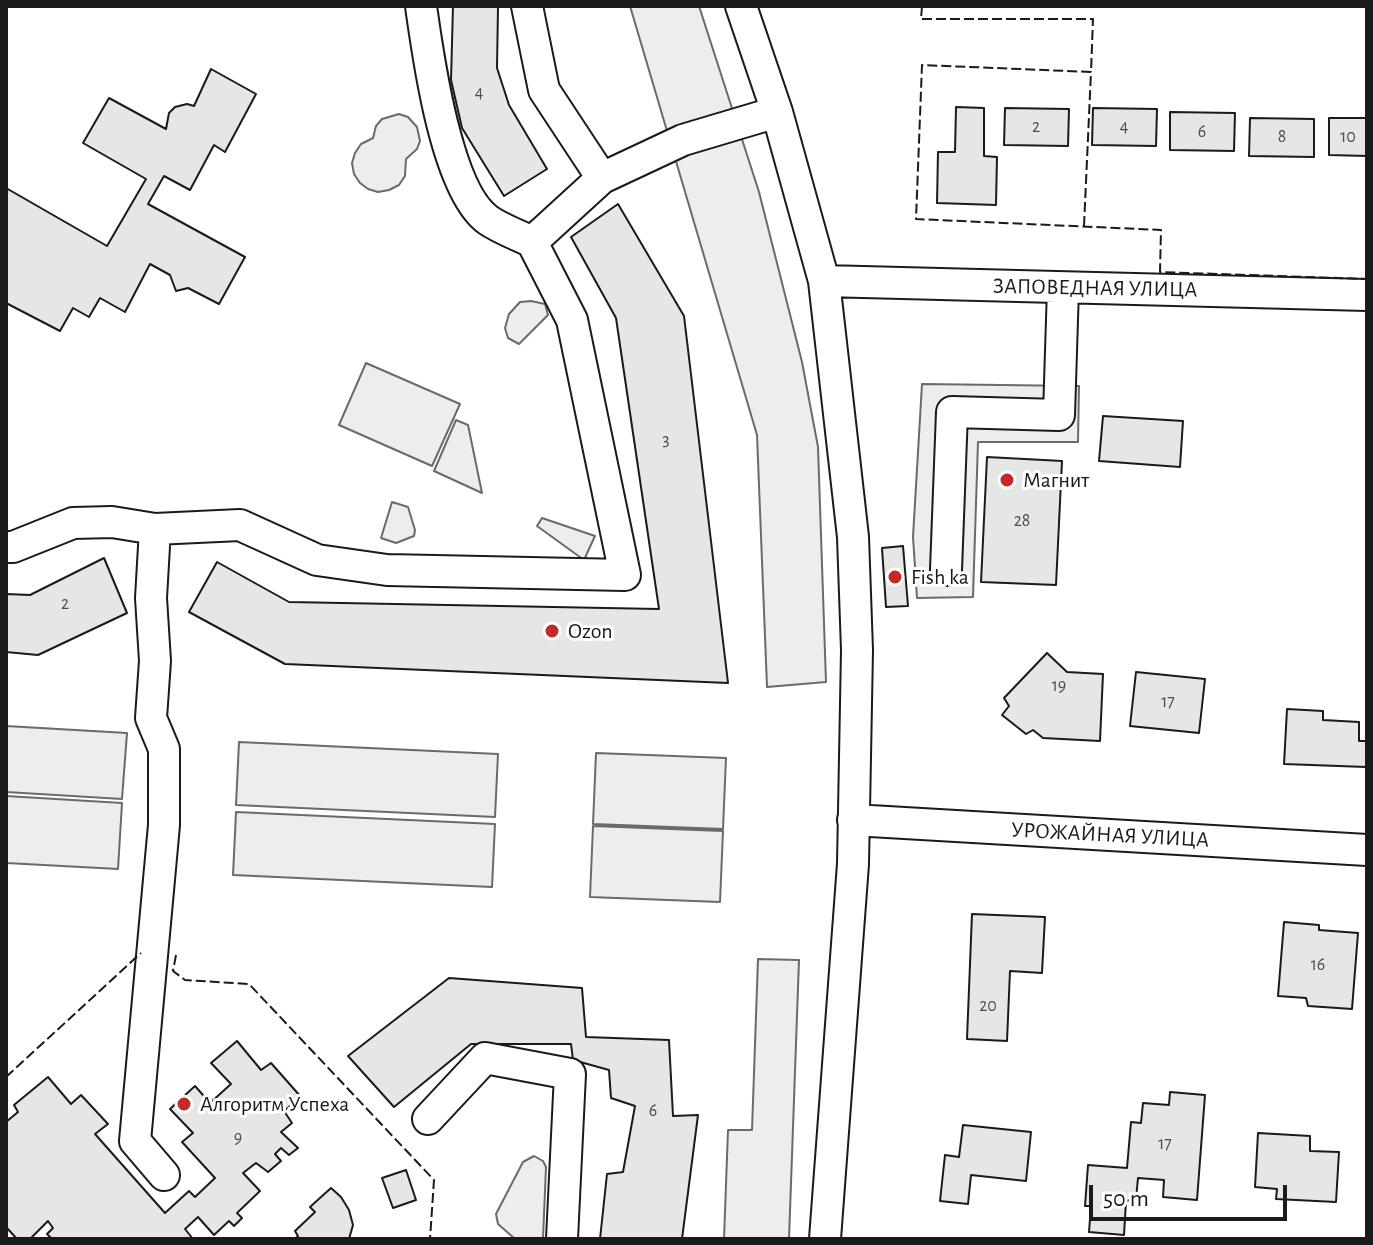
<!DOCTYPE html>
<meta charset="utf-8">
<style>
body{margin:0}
#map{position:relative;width:1373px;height:1245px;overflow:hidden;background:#fff;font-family:"Alegreya Sans",sans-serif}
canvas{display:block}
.frame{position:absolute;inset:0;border:8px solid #1a1a1a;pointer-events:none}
.scale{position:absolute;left:1089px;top:1185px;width:198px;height:36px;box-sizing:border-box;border:4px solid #1a1a1a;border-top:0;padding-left:10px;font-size:24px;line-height:28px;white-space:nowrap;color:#1a1a1a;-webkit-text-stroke:6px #fff;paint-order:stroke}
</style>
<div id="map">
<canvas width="1373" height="1245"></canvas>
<div class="frame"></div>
<div class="scale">50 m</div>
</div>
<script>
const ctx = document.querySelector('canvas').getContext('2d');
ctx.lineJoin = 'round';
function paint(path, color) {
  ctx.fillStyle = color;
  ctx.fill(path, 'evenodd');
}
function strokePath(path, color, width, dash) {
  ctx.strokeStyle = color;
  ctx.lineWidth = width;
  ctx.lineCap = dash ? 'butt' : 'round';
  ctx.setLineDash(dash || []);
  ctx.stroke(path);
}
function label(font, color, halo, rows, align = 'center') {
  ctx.font = font + ' "Alegreya Sans",sans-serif';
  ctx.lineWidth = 6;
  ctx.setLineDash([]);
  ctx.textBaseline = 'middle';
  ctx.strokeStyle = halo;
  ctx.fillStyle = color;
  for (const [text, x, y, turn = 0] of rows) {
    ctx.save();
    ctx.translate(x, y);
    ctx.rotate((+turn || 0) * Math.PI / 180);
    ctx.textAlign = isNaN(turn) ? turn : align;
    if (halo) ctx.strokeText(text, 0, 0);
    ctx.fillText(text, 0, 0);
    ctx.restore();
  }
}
const built = new Path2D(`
 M 630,6 L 699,6 L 759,192 L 802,362 L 818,447 L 826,682 L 767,687 L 757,435 Z
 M 399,114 L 408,117 L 417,127 L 420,141 L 417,149 L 406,159 L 405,176 L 399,185 L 389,190 L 378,192 L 368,189 L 360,183 L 354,174 L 352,163 L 355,153 L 361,144 L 373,138 L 376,126 L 382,119 Z
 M 531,301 L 545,304 L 548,315 L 519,344 L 508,338 L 505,328 L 509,314 L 520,302 Z
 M 366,363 L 460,404 L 432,466 L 339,425 Z
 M 922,384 L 1079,386 L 1078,442 L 978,442 L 973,597 L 917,598 L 913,537 Z
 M 456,420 L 468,425 L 482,493 L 434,471 Z
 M 392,502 L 408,507 L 415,530 L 414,536 L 396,543 L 381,538 Z
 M 542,518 L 595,536 L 584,560 L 537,526 Z
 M 6,726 L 127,733 L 122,799 L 6,792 Z
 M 239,742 L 498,754 L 495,817 L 236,805 Z
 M 596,753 L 726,758 L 723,829 L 593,824 Z
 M 6,796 L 122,803 L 118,869 L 6,863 Z
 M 236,812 L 495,824 L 492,887 L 233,875 Z
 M 593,826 L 723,831 L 720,902 L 590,897 Z
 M 758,959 L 799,960 L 789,1239 L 724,1239 L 728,1130 L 752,1130 Z
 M 534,1156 L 543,1161 L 546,1167 L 543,1239 L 515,1239 L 498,1224 L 496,1214 L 523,1162 Z`);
const building = new Path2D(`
 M 453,6 L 498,7 L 497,68 L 509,105 L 547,169 L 504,196 L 462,128 L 451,80 Z
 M 211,69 L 256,94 L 225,152 L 214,145 L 190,190 L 164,176 L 148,204 L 245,257 L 219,304 L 188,288 L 176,291 L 170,275 L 150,264 L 125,312 L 100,298 L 89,317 L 73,308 L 60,331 L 6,303 L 6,188 L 107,246 L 146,179 L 83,143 L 109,98 L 166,129 L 169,113 L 175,107 L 187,104 L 194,106 Z
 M 956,107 L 984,108 L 984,156 L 997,157 L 996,205 L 937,203 L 938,152 L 955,152 Z
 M 1005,108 L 1069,109 L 1068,146 L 1004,145 Z
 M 1093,108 L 1157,109 L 1156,146 L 1092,145 Z
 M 1170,112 L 1235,113 L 1234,151 L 1170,150 Z
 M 1250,118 L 1314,119 L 1314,157 L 1249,156 Z
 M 1329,118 L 1367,118 L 1367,156 L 1329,155 Z
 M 618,204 L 684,316 L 728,683 L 285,664 L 189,612 L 217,562 L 289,602 L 659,609 L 616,318 L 571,237 Z
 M 1103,416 L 1183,421 L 1180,467 L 1099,461 Z
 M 987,457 L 1062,461 L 1056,585 L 981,582 Z
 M 903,546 L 908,606 L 886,607 L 882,548 Z
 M 104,558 L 127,613 L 38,655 L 6,652 L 6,594 L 30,595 Z
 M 1047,653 L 1067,672 L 1103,674 L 1100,741 L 1043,738 L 1033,730 L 1026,734 L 1002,715 L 1009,706 L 1004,698 Z
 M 1136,672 L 1205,679 L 1199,733 L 1130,726 Z
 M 1287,709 L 1323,711 L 1323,720 L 1359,722 L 1359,741 L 1367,741 L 1366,767 L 1284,764 Z
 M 972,914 L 1045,917 L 1042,973 L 1010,971 L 1007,1041 L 967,1039 Z
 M 1284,922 L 1319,925 L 1319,930 L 1358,933 L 1352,1009 L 1308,1006 L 1306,998 L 1278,996 Z
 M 449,978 L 582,988 L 586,1037 L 669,1040 L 673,1116 L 698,1115 L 682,1239 L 600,1239 L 607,1174 L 623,1172 L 635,1106 L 611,1098 L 609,1070 L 573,1060 L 571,1044 L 471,1044 L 394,1107 L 348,1056 Z
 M 237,1041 L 261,1070 L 271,1063 L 301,1097 L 284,1111 L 292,1123 L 281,1132 L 298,1148 L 289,1155 L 281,1148 L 275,1154 L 281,1161 L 268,1172 L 256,1163 L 243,1173 L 260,1191 L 237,1213 L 242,1218 L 234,1226 L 229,1221 L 214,1235 L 198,1217 L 185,1229 L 193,1239 L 52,1239 L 47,1234 L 53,1228 L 48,1221 L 30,1239 L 17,1239 L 6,1227 L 6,1122 L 18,1112 L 14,1105 L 48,1077 L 71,1104 L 81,1095 L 108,1124 L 95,1134 L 165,1213 L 189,1191 L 195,1197 L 215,1178 L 182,1142 L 193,1133 L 170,1109 L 195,1086 L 210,1103 L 231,1084 L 211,1063 Z
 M 1170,1092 L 1205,1095 L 1197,1200 L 1163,1197 L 1164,1180 L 1138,1178 L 1136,1199 L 1126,1201 L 1124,1235 L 1089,1232 L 1091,1206 L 1085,1206 L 1088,1165 L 1127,1168 L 1131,1122 L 1141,1123 L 1143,1103 L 1169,1105 Z
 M 963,1125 L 1031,1132 L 1026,1181 L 971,1175 L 968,1204 L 940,1201 L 945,1155 L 959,1157 Z
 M 1258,1133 L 1310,1136 L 1310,1151 L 1339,1152 L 1336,1202 L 1276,1199 L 1277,1189 L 1255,1187 Z
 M 406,1170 L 416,1200 L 393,1208 L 382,1178 Z
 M 331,1188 L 341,1197 L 349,1210 L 353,1225 L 349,1239 L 295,1239 L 298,1236 L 295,1231 L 315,1212 L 310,1207 Z`);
const minor = new Path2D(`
 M 421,6 C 428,56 446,190 488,220 C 501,229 518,235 532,242
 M 527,6 L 544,90 L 602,178
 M 741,6 L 777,112 L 824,281 L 853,537 L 857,650 L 853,864 L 825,1239
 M 824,281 L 1367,295
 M 155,529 L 151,598 L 155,661 L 151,718 L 164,749 L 164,825 L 135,1141 L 164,1175
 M 6,547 L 13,547 L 73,523 L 112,522 L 155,529 L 240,525 L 317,560 L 387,570 L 625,575 L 572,320 L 532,242 L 602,178 L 683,140 L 777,112
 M 946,570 L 952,412 L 1059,415 L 1063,288
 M 853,820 L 1367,850
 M 428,1119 L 485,1058 L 570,1074 L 562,1239`);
const fence = new Path2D(`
 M 922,6 L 921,19 L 1093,19 L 1091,72
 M 1084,226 L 1091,72 L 922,65 L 916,219 L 1161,230 L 1160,272 L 1367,279
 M 176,955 L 173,971 L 185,980 L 249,984 L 434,1180 L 430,1239
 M 6,1077 L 141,953`);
const markers = [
 [1007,480,8,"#c62828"],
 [895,577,8,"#c62828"],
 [552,631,8,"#c62828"],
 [184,1104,8,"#c62828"]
];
const numberNames = [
 ["4",479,93],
 ["2",1036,127],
 ["4",1124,127],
 ["6",1202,132],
 ["8",1282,137],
 ["10",1348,137],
 ["3",666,440],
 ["28",1022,521],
 ["2",65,604],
 ["19",1059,686],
 ["17",1168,702],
 ["16",1318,965],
 ["20",988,1006],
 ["6",653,1111],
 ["9",238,1138],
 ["17",1165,1144]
];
const streetNames = [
 ["ЗАПОВЕДНАЯ УЛИЦА",1095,288,1],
 ["УРОЖАЙНАЯ УЛИЦА",1110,835,3]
];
const poiNames = [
 ["Магнит",1023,480],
 ["Fish ka",911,577],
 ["Ozon",568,631],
 ["Алгоритм Успеха",200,1104]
];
paint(built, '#ededed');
strokePath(built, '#6a6a6a', 2);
paint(building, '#e6e6e6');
strokePath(building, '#1a1a1a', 2);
strokePath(minor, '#1a1a1a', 34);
strokePath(minor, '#fff', 30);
strokePath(fence, '#1a1a1a', 2, [10, 4]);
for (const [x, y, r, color] of markers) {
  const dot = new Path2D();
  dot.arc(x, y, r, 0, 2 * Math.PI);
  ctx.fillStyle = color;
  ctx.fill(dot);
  strokePath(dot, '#fff', 3);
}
label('18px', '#4d4d4d', null, numberNames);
label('22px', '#1a1a1a', '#fff', streetNames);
label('22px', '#1a1a1a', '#fff', poiNames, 'left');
</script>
